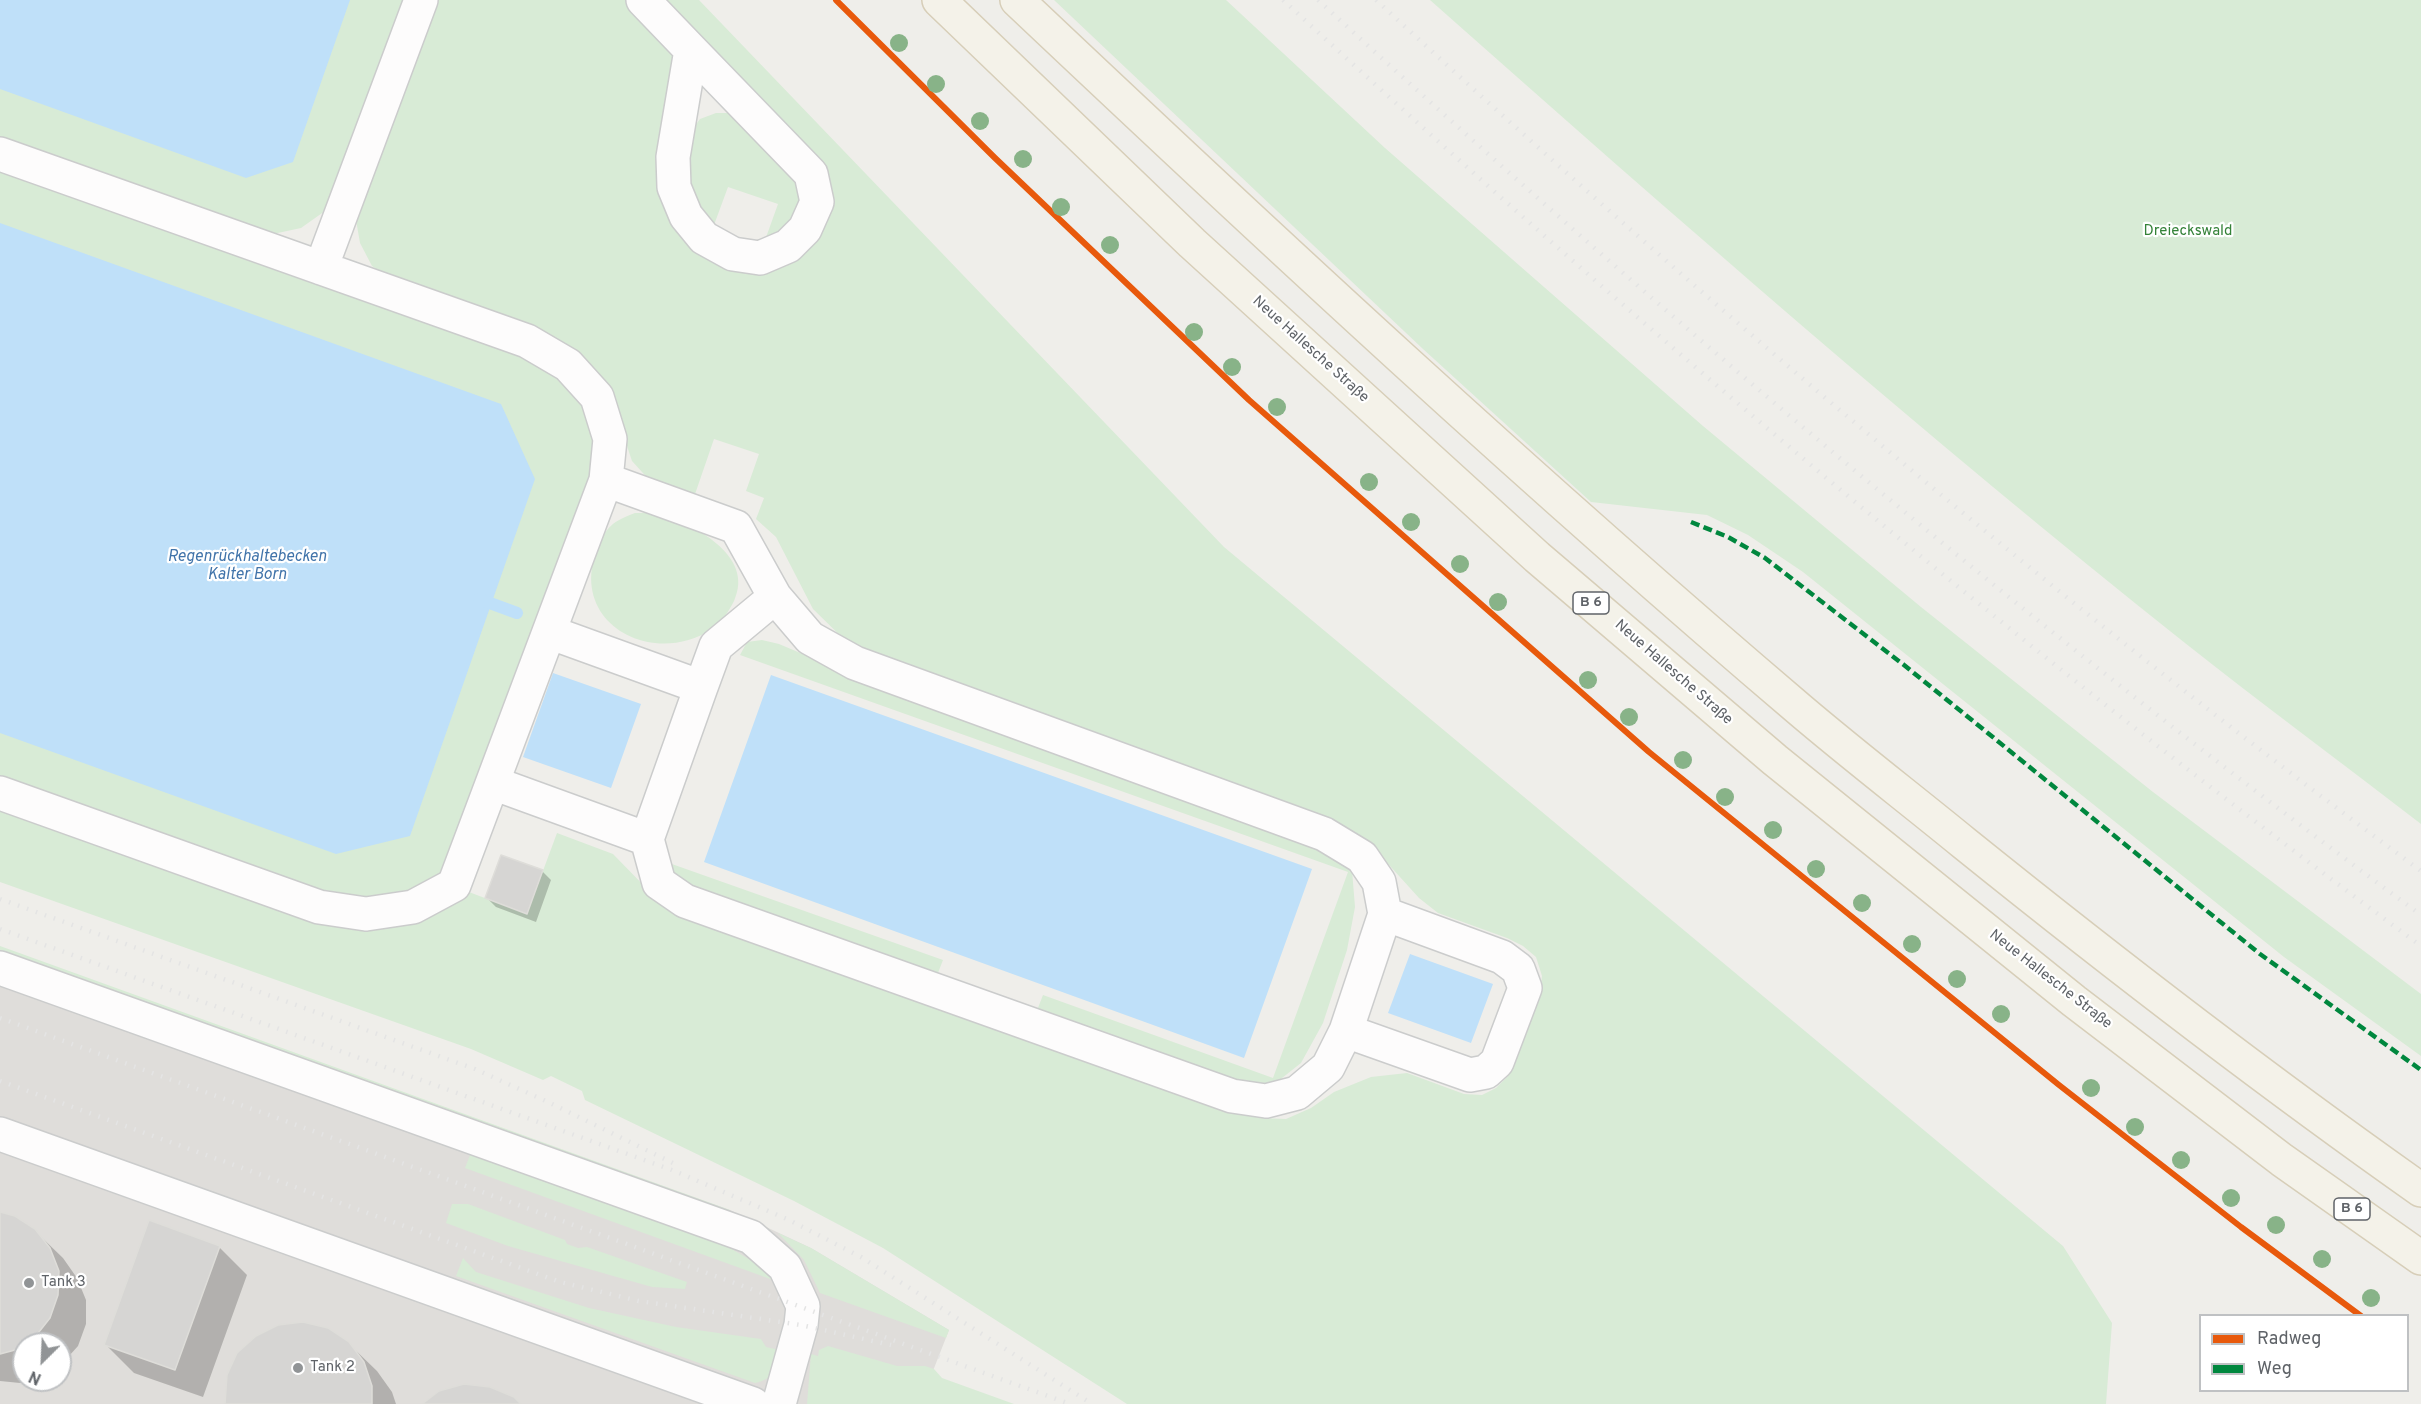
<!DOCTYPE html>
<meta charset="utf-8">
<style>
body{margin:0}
#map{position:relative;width:2421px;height:1404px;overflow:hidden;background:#efeeea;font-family:Overpass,sans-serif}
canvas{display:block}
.legend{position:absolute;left:2199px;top:1314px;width:210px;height:78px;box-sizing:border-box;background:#fff;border:2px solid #bfc1c3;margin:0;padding:8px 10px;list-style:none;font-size:18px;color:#5f6368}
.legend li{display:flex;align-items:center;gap:12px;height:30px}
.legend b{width:30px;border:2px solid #bfc1c3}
.north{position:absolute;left:12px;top:1332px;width:60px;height:60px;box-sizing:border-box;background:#fff;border:2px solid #bfc1c3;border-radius:50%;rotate:204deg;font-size:16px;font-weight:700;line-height:24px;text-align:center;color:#5f6368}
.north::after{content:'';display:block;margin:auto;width:21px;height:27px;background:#919496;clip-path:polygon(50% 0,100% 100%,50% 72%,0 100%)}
</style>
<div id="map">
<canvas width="2421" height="1404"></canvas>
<ul class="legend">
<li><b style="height:8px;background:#e8590c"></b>Radweg</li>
<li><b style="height:8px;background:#00873e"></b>Weg</li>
</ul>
<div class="north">N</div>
</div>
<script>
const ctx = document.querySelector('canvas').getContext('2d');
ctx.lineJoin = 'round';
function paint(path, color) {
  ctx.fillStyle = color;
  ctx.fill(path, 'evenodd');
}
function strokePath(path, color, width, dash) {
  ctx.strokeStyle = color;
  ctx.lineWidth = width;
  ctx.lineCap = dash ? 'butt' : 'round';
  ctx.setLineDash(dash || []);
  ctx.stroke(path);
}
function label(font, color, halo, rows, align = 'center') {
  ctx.font = font + ' Overpass,sans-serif';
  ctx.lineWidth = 4.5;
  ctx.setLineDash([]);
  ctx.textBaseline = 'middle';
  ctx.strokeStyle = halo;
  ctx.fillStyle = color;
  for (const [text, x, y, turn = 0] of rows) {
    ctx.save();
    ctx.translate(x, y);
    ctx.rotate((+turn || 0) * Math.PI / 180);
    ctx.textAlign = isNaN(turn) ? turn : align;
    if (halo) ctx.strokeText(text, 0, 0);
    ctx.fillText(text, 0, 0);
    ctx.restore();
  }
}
const industrial = new Path2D(`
 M 0,948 L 730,1210 L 811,1248 L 949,1330 L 920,1404 L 0,1404 ZM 24,1344 L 60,1344 L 60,1380 L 24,1380 Z`);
const green = new Path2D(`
 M 0,0 L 407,0 L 325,211 L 301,228 L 273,234 L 0,143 Z
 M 431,0 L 627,0 L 676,52 L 662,154 L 723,266 L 832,203 L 658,0 L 699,0 L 1224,547 L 2063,1246 L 2112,1323 L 2106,1404 L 1127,1404 L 883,1248 L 794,1201 L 585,1100 L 582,1091 L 551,1076 L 543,1080 L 471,1049 L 0,882 L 0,803 L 317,917 L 461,889 L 527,914 L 557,833 L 613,854 L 654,896 L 1230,1109 L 1259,1118 L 1286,1119 L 1311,1108 L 1334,1092 L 1371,1077 L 1407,1073 L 1464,1094 L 1482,1095 L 1496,1088 L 1508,1076 L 1516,1061 L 1540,994 L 1542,976 L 1536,957 L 1523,946 L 1507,938 L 1438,913 L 1419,898 L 1371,845 L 857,652 L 813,609 L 776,537 L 756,519 L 764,498 L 746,491 L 759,454 L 714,439 L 694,497 L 652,483 L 632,461 L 610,395 L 393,281 L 372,266 L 360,243 L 356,220 Z
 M 1054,0 L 1226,0 L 1385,148 L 1703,426 L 1921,607 L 2153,792 L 2421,994 L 2421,1056 L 2284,957 L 1803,572 L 1748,535 L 1707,515 L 1591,502 L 1423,349 Z
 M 1430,0 L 2421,0 L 2421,824 C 2342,763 2262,704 2185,643 C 1926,437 1677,219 1430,0 Z
 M 716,113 L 735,113 L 794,173 L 802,191 L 798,215 L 785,232 L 764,243 L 778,204 L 728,187 L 714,225 L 699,213 L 686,172 L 690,132 L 700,119 Z
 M 0,165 L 534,358 L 579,396 L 595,435 L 590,474 L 442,881 L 427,890 L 352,905 L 0,785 Z
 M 635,513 C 642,513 650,512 657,514 C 692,523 756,555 734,601 C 729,611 722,622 712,629 C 653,668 568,624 597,549 C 606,527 613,521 635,513 Z
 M 762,640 L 779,644 L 850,674 L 1308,838 L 1352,870 L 1355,907 L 1347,950 L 1323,1023 L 1301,1063 L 1277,1082 L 1258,1087 L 1235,1084 L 1036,1013 L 1043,995 L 1273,1078 L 1348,872 L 740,655 L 747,642 Z
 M 669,863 L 943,960 L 936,978 L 674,879 Z
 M 0,946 L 730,1210 L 727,1217 L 0,956 Z
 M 470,1155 L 481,1156 L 718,1241 L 759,1265 L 773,1280 L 465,1168 Z
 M 452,1204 L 468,1204 L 565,1240 L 567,1244 L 578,1248 L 587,1247 L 687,1282 L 685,1289 L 652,1287 L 508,1246 L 446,1223 Z
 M 778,1233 L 811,1248 L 949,1330 L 946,1338 L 820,1293 L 804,1260 Z
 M 463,1258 L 476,1272 L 589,1308 L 676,1327 L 761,1339 L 766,1347 L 784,1351 C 777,1369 774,1379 755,1383 L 456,1276 Z
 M 828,1346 L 897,1366 L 925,1366 L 934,1369 L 942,1378 L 1014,1404 L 807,1404 L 811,1354 L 818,1356 L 819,1350 Z`);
const water = new Path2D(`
 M 0,0 L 350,0 L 293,162 L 246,178 L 0,89 Z
 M 0,223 L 501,404 L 535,479 L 410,836 L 336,854 L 0,733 Z
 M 553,673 L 641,704 L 611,788 L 523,757 Z
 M 771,675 L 1312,869 L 1244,1058 L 704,862 Z
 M 1410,954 L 1493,984 L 1471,1043 L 1388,1013 Z`);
const shadow = new Path2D(`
 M 542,871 L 551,880 L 536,922 L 496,907 L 487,898 Z
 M 0,1214 L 34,1230 L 63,1258 L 77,1278 L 86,1300 L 86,1324 L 78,1346 L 60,1366 L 60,1344 L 24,1344 L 24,1380 L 33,1380 L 20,1383 L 0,1381 Z
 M 219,1247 L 247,1275 L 203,1397 L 134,1373 L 106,1345 Z
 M 348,1343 L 377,1371 L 392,1392 L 396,1404 L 227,1404 L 228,1375 Z`);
const stream = new Path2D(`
 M 479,599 L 517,613`);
const building = new Path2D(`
 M 501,855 L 543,870 L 527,914 L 485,898 Z
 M 0,1212 L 15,1216 L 35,1229 L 50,1248 L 59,1271 L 58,1295 L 50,1318 L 35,1337 L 15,1350 L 0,1354 Z
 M 149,1220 L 220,1246 L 175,1370 L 104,1345 Z
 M 303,1322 L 328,1328 L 349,1342 L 364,1362 L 372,1386 L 372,1404 L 225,1404 L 227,1375 L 237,1353 L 256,1336 L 278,1325 Z
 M 464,1384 L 490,1387 L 514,1397 L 521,1404 L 422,1404 L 439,1391 Z`);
const minor = new Path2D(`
 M 643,0 L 691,50 L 811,174 L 817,202 L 805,229 L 788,246 L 760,258 L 733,254 L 704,238 L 686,216 L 674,187 L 673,157 L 691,50
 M 0,154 L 527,341 L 568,365 L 597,397 L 610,439 L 606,480 L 454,885 L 413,907 L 366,914 L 319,907 L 0,793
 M 321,268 L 421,0
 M 549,632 L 701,687 L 716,646 L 775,597
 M 493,783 L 647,839 L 659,883 L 685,901 L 1232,1096 L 1266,1101 L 1297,1093 L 1328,1067 L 1346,1031 L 1385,914 L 1379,882 L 1362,857 L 1324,834 L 855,663 L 810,638 L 775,597 L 736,527 L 606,480
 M 647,839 L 701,687
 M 0,968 L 751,1237 L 785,1267 L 803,1306 L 801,1325 L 779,1404
 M 1346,1031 L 1470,1075 L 1486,1072 L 1497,1062 L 1525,988 L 1518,969 L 1502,957 L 1385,914
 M 0,1134 L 753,1404`);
const major = new Path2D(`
 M 939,0 L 1192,243 L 1537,557 L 1775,760 L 2074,1001 L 2282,1160 L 2421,1258
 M 1017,0 C 1273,242 1531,481 1799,709 C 1853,755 1909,798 1964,843 C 2113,963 2265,1080 2421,1190`);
const rail = new Path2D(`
 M 1283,0 C 1646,335 2024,653 2421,946
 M 1318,0 C 1670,323 2036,632 2421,915
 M 1376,0 C 1709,307 2056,601 2421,871
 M 0,899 L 475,1069 L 548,1102 L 677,1165
 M 0,929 L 672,1170 L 787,1219 L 861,1257 L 1092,1404
 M 0,1018 L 1070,1404
 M 0,1081 L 560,1282 L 639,1301 L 801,1325 L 891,1345`);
const quiet = new Path2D(`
 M 1691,522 L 1728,537 L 1765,558 L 1904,665 L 2260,954 L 2421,1070`);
const cycleway = new Path2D(`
 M 836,0 L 995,158 L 1249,400 L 1649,752 L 2059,1085 L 2241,1227 L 2361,1316`);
const trees = [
 [899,43],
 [936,84],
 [980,121],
 [1023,159],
 [1061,207],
 [1110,245],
 [1194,332],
 [1232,367],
 [1277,407],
 [1369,482],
 [1411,522],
 [1460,564],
 [1498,602],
 [1588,680],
 [1629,717],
 [1683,760],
 [1725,797],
 [1773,830],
 [1816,869],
 [1862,903],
 [1912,944],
 [1957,979],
 [2001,1014],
 [2091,1088],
 [2135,1127],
 [2181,1160],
 [2231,1198],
 [2276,1225],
 [2322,1259],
 [2371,1298]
];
const markers = [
 [29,1283,6,"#919496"],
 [298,1368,6,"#919496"]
];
const shields = [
 [1591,603,36],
 [2352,1209,36]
];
const shieldNames = [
 ["B 6",1591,603],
 ["B 6",2352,1209]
];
const parkNames = [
 ["Dreieckswald",2188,232]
];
const streetNames = [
 ["Neue Hallesche Straße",1310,350,42],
 ["Neue Hallesche Straße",1673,673,41],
 ["Neue Hallesche Straße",2050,980,38]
];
const poiNames = [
 ["Tank 3",41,1283],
 ["Tank 2",310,1368]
];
const waterNames = [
 ["Regenrückhaltebecken",247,558],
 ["Kalter Born",247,576]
];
paint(industrial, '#dfddda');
paint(green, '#d8ebd6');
paint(water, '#bfe0f9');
paint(shadow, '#0003');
strokePath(stream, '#bfe0f9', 12);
paint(building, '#d6d5d3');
strokePath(building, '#deddd9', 1.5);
strokePath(minor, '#cbcccc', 36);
strokePath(major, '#d7ceb8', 36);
strokePath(minor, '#fdfcfc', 33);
strokePath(major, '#f4f2e9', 33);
strokePath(rail, '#e4e4e4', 4.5, [1.5, 8]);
strokePath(quiet, '#00873e', 4.5, [9, 4.5]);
strokePath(cycleway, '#e8590c', 6);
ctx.fillStyle = '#88b388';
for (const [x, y] of trees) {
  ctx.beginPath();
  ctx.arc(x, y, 9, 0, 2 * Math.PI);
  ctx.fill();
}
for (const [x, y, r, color] of markers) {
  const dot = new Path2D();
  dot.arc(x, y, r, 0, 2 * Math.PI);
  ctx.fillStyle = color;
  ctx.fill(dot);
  strokePath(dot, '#fff', 2);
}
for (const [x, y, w] of shields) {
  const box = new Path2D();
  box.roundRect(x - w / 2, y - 11, w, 22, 4.5);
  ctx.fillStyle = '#fff';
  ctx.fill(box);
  strokePath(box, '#5f6368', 1.5);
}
label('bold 14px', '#5f6368', null, shieldNames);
label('15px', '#348238', '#fff', parkNames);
label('15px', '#5f6368', '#fff', streetNames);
label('15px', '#5f6368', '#fff', poiNames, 'left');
label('italic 16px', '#4174aa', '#fff', waterNames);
</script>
